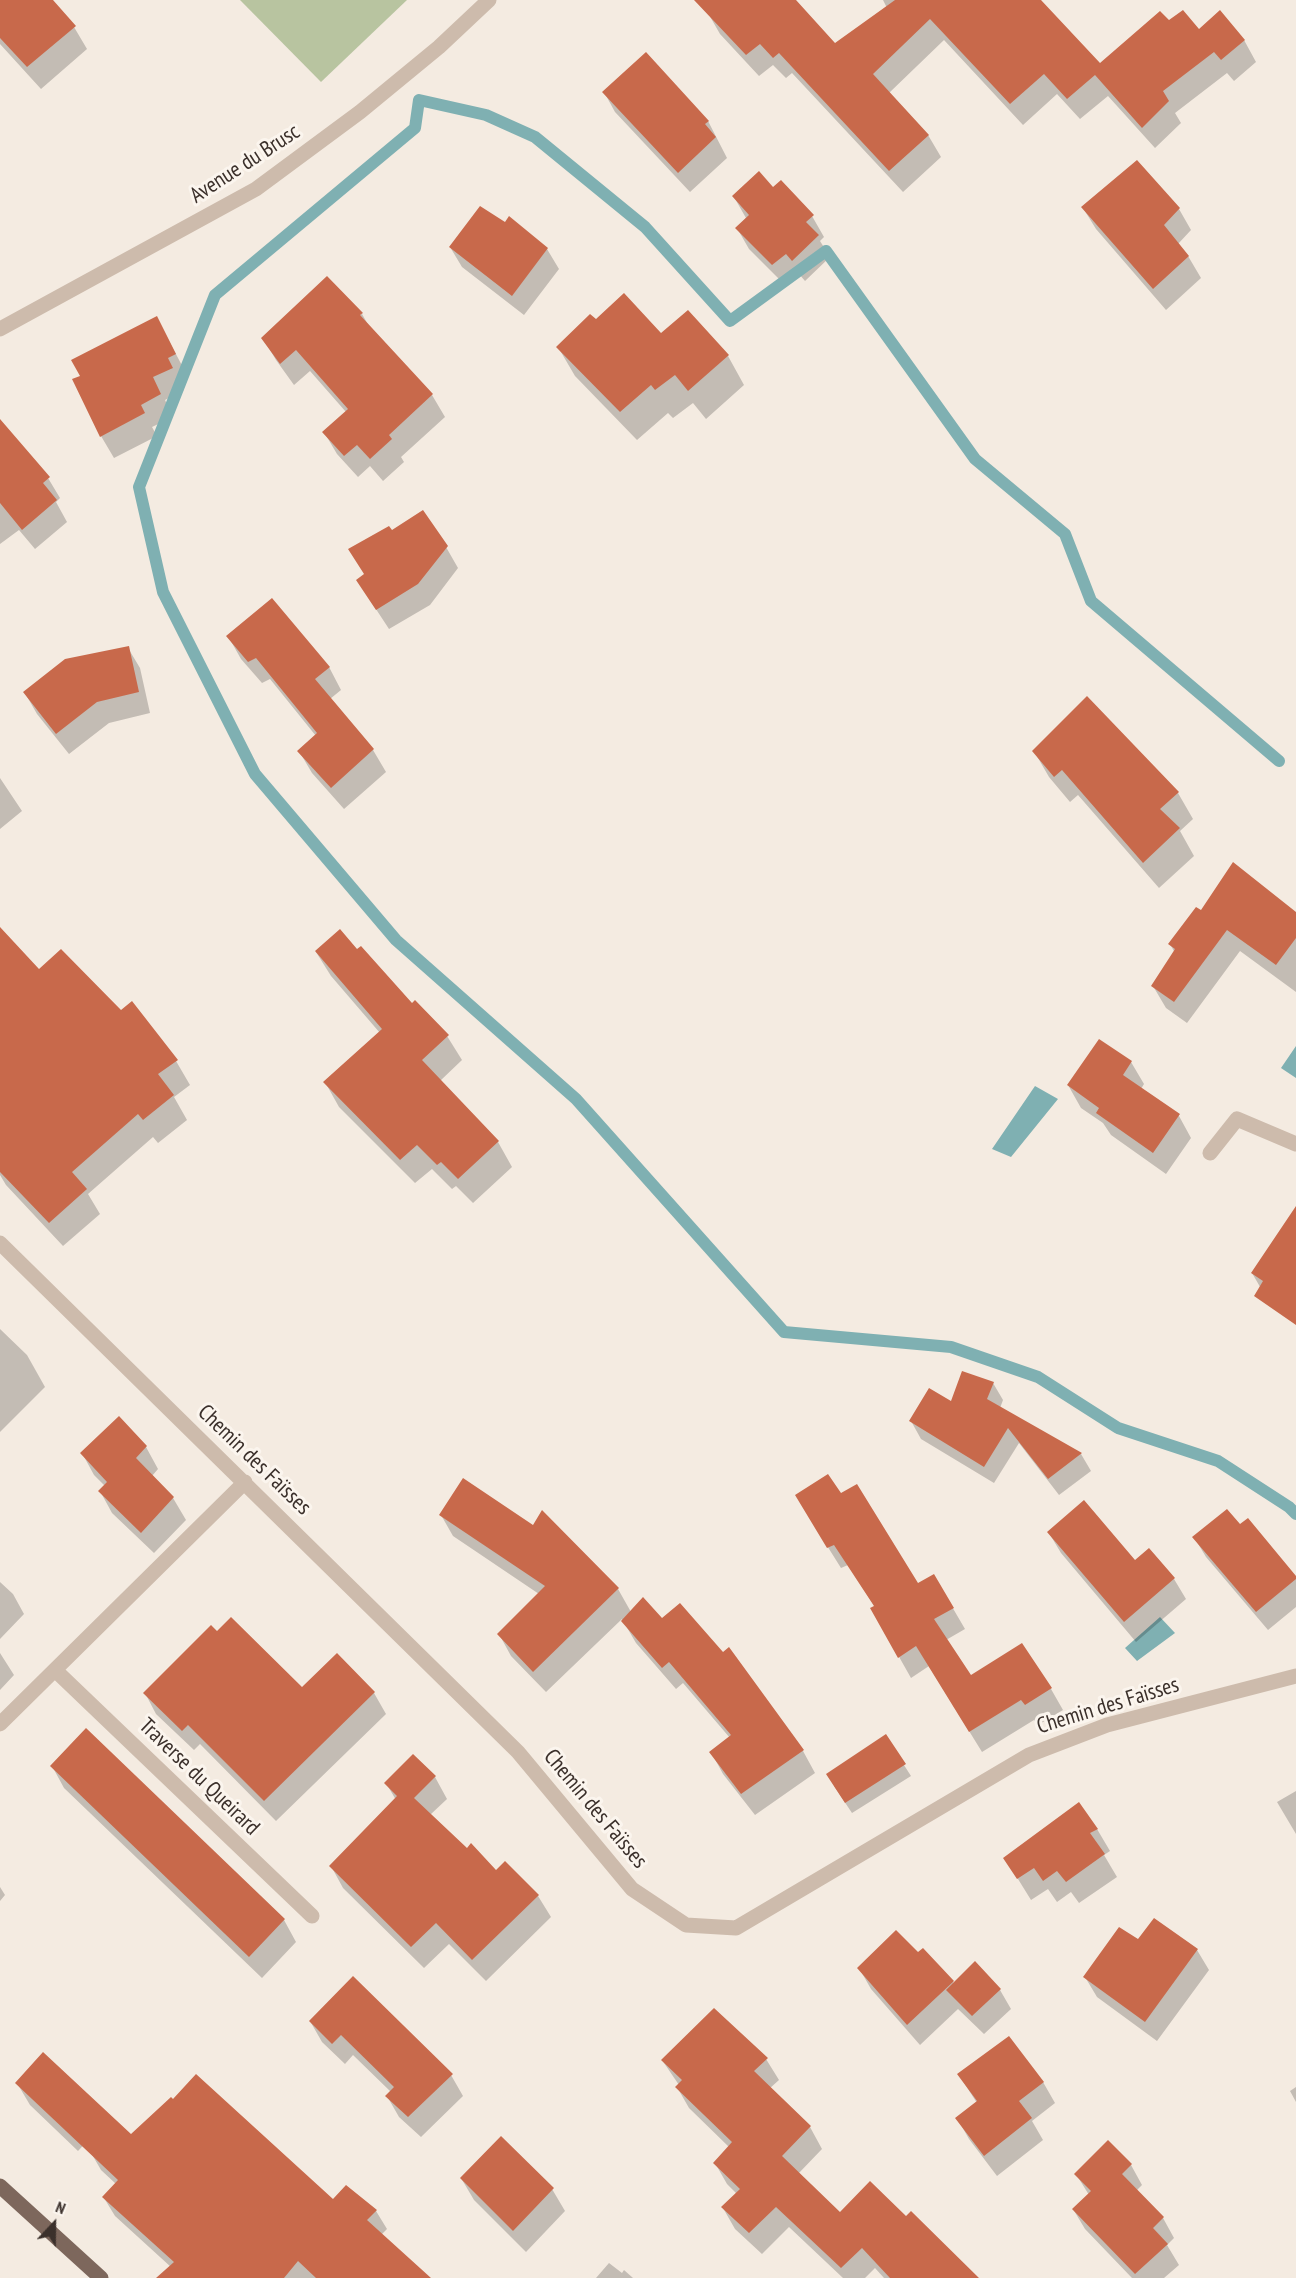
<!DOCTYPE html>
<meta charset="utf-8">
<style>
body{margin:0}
#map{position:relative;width:1296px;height:2278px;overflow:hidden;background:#f4ebe1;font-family:"PT Sans Narrow",sans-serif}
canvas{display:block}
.north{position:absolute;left:24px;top:2194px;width:60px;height:60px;-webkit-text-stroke:4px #fbf5ee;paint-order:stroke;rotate:22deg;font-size:16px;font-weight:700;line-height:24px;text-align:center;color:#3b302b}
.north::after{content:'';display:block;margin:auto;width:21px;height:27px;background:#3b302b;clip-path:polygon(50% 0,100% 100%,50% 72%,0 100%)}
</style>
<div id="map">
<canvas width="1296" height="2278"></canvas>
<div class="north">N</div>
</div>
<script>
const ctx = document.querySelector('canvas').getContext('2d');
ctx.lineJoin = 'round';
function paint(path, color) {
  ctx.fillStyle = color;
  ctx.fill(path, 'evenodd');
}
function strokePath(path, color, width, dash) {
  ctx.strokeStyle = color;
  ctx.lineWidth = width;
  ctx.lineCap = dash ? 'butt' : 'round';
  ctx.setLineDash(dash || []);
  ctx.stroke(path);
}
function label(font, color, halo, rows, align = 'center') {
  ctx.font = font + ' "PT Sans Narrow",sans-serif';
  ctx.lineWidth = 6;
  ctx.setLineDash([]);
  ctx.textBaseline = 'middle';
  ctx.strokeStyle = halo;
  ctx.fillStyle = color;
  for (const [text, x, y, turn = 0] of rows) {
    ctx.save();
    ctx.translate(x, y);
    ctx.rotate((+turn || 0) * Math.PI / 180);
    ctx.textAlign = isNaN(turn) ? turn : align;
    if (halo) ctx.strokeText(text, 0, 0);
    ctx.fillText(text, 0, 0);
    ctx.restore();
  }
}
const green = new Path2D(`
 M 240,0 L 407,0 L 321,82 Z`);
const water = new Path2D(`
 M 1296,1046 L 1296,1078 L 1281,1068 Z
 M 1035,1086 L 1058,1099 L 1011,1157 L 992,1149 Z
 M 1160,1617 L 1175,1633 L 1137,1661 L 1125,1648 Z`);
const shadow = new Path2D(`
 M 0,0 L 51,0 L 74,27 L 87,49 L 41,89 L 0,44 Z
 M 714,0 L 794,0 L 834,45 L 887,8 L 883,0 L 1039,0 L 1099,65 L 1169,22 L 1244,40 L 1256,62 L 1234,81 L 1227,73 L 1175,113 L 1181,123 L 1155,148 L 1108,96 L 1080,119 L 1057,94 L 1023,125 L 944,40 L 889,93 L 928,135 L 941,157 L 903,192 L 792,73 L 786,78 L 773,65 L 759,76 L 720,34 L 708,13 Z
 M 604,92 L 708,121 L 727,158 L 690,192 L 615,112 Z
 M 773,189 L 812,216 L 824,237 L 820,241 L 830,257 L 805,281 L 799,274 L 785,285 L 749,249 L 737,228 L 746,218 L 734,197 Z
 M 1083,208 L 1179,209 L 1191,230 L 1178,244 L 1188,256 L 1201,278 L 1166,310 L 1096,229 Z
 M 450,247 L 547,249 L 559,269 L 524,315 L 462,267 Z
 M 362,314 L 370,328 L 432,395 L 445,417 L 401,457 L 404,462 L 383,481 L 370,466 L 358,477 L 337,454 L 324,432 L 346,412 L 310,371 L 294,385 L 276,360 L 263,338 Z
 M 157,318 L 188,377 L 180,380 L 184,390 L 165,400 L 173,417 L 152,427 L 157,436 L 114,458 L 101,436 L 82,376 Z
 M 596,321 L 661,335 L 728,356 L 744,385 L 706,419 L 693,403 L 673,418 L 668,413 L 637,440 L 575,376 L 558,347 Z
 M 0,443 L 48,478 L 60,498 L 56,502 L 67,522 L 35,549 L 19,530 L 0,544 Z
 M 391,532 L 446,547 L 458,568 L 430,605 L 389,629 L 370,600 Z
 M 228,636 L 329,667 L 341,690 L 330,699 L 373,750 L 386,772 L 344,809 L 312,773 L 299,751 L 316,736 L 270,679 L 262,683 L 241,659 Z
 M 128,648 L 140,668 L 150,713 L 109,723 L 69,754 L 37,714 L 25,693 Z
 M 1034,751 L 1178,793 L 1193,819 L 1180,831 L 1194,856 L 1159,888 L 1078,795 L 1070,802 L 1049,777 Z
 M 0,778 L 22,811 L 0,829 Z
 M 1202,912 L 1296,914 L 1296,992 L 1240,951 L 1187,1023 L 1166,1008 L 1153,986 L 1175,953 L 1170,944 Z
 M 0,929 L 39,971 L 121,1012 L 176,1061 L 190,1085 L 174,1097 L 187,1120 L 158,1143 L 153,1137 L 88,1194 L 100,1214 L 63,1246 L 6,1185 L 0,1175 Z
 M 357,951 L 412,1005 L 447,1036 L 462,1060 L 440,1081 L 498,1142 L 512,1167 L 473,1203 L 456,1186 L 452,1189 L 432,1169 L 415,1183 L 339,1107 L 325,1082 L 380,1033 L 331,976 L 316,952 Z
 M 1100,1041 L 1131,1062 L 1144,1084 L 1141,1089 L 1179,1116 L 1191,1138 L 1166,1174 L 1111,1135 L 1103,1123 L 1081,1108 L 1068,1085 Z
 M 1296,1240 L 1296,1320 L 1263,1292 L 1252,1273 Z
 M 0,1329 L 27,1355 L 45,1387 L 0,1432 Z
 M 993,1383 L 1003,1400 L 1000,1408 L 1081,1454 L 1091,1471 L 1059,1495 L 1019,1443 L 994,1483 L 921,1439 L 911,1421 Z
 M 146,1447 L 158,1469 L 152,1476 L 173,1498 L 186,1520 L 154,1553 L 112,1513 L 100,1491 L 105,1486 L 94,1475 L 82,1453 Z
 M 840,1495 L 918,1585 L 934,1576 L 965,1629 L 946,1640 L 971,1677 L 1051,1689 L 1063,1710 L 1038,1725 L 1034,1720 L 982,1752 L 929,1666 L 911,1678 L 872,1609 L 875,1607 L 848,1565 L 841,1568 L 809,1517 Z
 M 542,1512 L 618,1589 L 631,1612 L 723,1654 L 729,1649 L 803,1751 L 815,1773 L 755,1815 L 723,1774 L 711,1752 L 730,1738 L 683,1683 L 676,1689 L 636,1643 L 622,1619 L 546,1692 L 511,1656 L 499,1634 L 539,1594 L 453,1536 L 441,1515 L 533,1527 Z
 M 1240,1526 L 1296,1578 L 1296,1607 L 1268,1630 L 1206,1557 L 1194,1537 Z
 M 1049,1533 L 1135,1562 L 1174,1579 L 1186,1599 L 1136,1642 L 1061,1553 Z
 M 0,1582 L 13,1594 L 24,1614 L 0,1639 Z
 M 0,1653 L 14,1675 L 0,1690 Z
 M 302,1689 L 374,1693 L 386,1714 L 276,1821 L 200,1744 L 194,1750 L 156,1714 L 145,1693 Z
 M 886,1737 L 911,1776 L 852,1813 L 834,1786 Z
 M 52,1766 L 284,1920 L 296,1942 L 262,1978 L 64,1788 Z
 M 435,1777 L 447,1799 L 430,1815 L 467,1850 L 496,1872 L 538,1896 L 551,1917 L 486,1981 L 449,1944 L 424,1968 L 343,1888 L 331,1866 L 396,1800 L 386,1783 Z
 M 1296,1791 L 1296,1834 L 1277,1802 Z
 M 1097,1829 L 1110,1851 L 1104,1855 L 1117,1877 L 1079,1903 L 1071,1892 L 1057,1902 L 1048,1889 L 1031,1900 L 1005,1858 Z
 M 0,1887 L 5,1895 L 0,1901 Z
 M 1138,1941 L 1197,1950 L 1209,1970 L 1157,2041 L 1097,1997 L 1085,1977 Z
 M 918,1954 L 954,1983 L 975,1963 L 1000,1990 L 1011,2009 L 984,2034 L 958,2009 L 920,2045 L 871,1989 L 859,1968 Z
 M 310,2021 L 451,2075 L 463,2096 L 421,2137 L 399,2117 L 387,2096 L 391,2092 L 353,2055 L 345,2064 L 322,2042 Z
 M 766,2059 L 779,2080 L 769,2089 L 810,2127 L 822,2149 L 798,2174 L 840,2215 L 906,2218 L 976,2278 L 884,2278 L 875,2268 L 865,2278 L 843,2278 L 789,2227 L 762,2254 L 735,2229 L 723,2208 L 737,2194 L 727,2184 L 715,2163 L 729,2147 L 689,2108 L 677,2087 L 679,2085 L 662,2060 Z
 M 959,2075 L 1043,2082 L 1055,2103 L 1032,2121 L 1043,2140 L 997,2176 L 969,2139 L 957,2118 L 977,2103 Z
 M 17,2083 L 105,2122 L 78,2151 L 30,2105 Z
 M 1296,2087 L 1296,2102 L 1290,2091 Z
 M 131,2136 L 333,2201 L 376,2211 L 387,2229 L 381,2235 L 428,2278 L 183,2278 L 115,2216 L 104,2198 L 116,2184 L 101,2170 L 90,2151 Z
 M 1131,2165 L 1142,2185 L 1136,2191 L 1163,2218 L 1174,2238 L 1167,2245 L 1179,2265 L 1164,2278 L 1132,2278 L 1085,2229 L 1073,2209 L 1089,2195 L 1076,2174 Z
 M 461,2178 L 552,2189 L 565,2211 L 526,2252 L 474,2200 Z
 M 609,2263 L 622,2273 L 624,2270 L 633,2278 L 596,2278 Z`);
const stream = new Path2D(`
 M 1279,761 L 1091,601 L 1065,534 L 975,459 L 826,251 L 730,321 L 645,227 L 535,137 L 486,115 L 419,100 L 415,128 L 215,295 L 139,487 L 163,592 L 255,774 L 396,940 L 576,1099 L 784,1332 L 951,1347 L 1038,1377 L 1118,1428 L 1218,1461 L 1289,1507 L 1296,1514`);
const building = new Path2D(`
 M 0,0 L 53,0 L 76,26 L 27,67 L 0,38 Z
 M 694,0 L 796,0 L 835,43 L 895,0 L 1041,0 L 1100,63 L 1160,11 L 1169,20 L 1183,10 L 1199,29 L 1220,10 L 1245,40 L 1221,60 L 1214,52 L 1163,91 L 1169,101 L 1142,128 L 1095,75 L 1067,99 L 1044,74 L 1010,104 L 930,19 L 873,74 L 929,135 L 889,171 L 779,53 L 773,58 L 760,44 L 746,55 Z
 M 646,52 L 709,121 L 705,124 L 716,137 L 678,173 L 602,92 Z
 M 1137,160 L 1180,208 L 1164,225 L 1189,256 L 1153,289 L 1081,207 Z
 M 759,171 L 773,187 L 781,180 L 814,215 L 806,222 L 819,235 L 792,261 L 786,254 L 772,265 L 735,228 L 749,215 L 732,196 Z
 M 480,206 L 505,222 L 509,216 L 548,248 L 512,296 L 449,247 Z
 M 327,276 L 363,313 L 360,315 L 433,394 L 389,435 L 392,439 L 370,459 L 357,445 L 344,456 L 322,432 L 348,409 L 296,350 L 280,364 L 261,338 Z
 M 624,293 L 661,333 L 688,310 L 729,355 L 688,391 L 675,375 L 655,390 L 651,385 L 620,412 L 556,347 L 590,314 L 596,319 Z
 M 157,316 L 176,354 L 168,358 L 173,368 L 153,377 L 161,394 L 141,405 L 145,413 L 100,437 L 72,379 L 80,376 L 71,360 Z
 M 0,419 L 50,477 L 43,483 L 57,500 L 22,530 L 0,503 Z
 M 423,510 L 448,546 L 418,584 L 376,610 L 356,580 L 364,574 L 348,549 L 389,526 L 392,530 Z
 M 272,598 L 330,667 L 315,679 L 374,749 L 331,788 L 297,751 L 317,733 L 256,658 L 248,662 L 226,636 Z
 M 129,646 L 139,692 L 97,702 L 56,734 L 23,692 L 65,659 Z
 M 1087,696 L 1179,792 L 1160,809 L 1180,828 L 1143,863 L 1062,770 L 1054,777 L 1032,751 Z
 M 1233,862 L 1296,912 L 1296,938 L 1276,965 L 1227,930 L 1174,1002 L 1151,986 L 1175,949 L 1168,944 L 1196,907 L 1201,910 Z
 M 0,927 L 39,969 L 61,949 L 121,1010 L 132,1001 L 178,1060 L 158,1074 L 174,1095 L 143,1120 L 138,1114 L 72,1172 L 87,1189 L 49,1223 L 0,1172 Z
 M 340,929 L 357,949 L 361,946 L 412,1003 L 415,1000 L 449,1035 L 422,1060 L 499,1141 L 458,1179 L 441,1162 L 437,1165 L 417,1145 L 400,1160 L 323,1082 L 382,1029 L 315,951 Z
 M 1099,1039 L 1132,1061 L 1123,1075 L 1180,1114 L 1153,1153 L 1096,1113 L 1099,1108 L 1067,1085 Z
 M 1296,1206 L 1296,1325 L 1254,1296 L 1263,1281 L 1251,1273 Z
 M 962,1371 L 994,1382 L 987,1399 L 1082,1453 L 1048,1479 L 1008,1428 L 984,1467 L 909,1421 L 929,1388 L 951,1401 Z
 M 119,1416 L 147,1446 L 136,1458 L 174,1497 L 141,1533 L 98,1491 L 107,1482 L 80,1453 Z
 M 828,1474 L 841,1493 L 857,1484 L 918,1583 L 934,1574 L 954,1608 L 934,1619 L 971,1675 L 1022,1643 L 1052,1688 L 1025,1705 L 1021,1700 L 969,1732 L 916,1646 L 898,1658 L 870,1608 L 874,1606 L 834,1545 L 827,1548 L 795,1495 Z
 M 463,1478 L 533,1525 L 542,1510 L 619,1588 L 533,1672 L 497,1634 L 545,1586 L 439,1515 Z
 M 1084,1500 L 1135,1560 L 1149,1548 L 1175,1578 L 1124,1622 L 1047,1532 Z
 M 1227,1509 L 1240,1524 L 1248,1518 L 1296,1576 L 1296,1579 L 1256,1612 L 1192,1537 Z
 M 643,1597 L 662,1618 L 680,1603 L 723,1652 L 729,1647 L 804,1750 L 741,1794 L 709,1752 L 731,1735 L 669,1662 L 662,1668 L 621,1621 Z
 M 231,1617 L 302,1687 L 337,1653 L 375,1692 L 264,1801 L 188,1725 L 182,1731 L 143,1693 L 211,1625 L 217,1631 Z
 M 86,1728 L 285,1919 L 249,1957 L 50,1766 Z
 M 886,1734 L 906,1764 L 845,1803 L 826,1774 Z
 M 413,1754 L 436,1776 L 414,1798 L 467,1848 L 471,1843 L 496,1870 L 505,1861 L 539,1895 L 472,1960 L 436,1923 L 411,1947 L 329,1866 L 397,1796 L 384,1783 Z
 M 1079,1802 L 1098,1829 L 1090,1833 L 1105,1854 L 1066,1882 L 1057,1871 L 1043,1881 L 1034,1868 L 1017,1879 L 1003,1858 Z
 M 1154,1918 L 1198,1949 L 1145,2022 L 1083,1977 L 1119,1927 L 1138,1939 Z
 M 896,1930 L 918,1952 L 923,1948 L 954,1981 L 907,2025 L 857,1968 Z
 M 975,1961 L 1001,1989 L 972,2016 L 946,1990 Z
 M 353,1976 L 453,2074 L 408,2117 L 385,2096 L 394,2087 L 341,2035 L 332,2044 L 309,2021 Z
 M 714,2008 L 768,2058 L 754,2071 L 811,2126 L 782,2156 L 840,2212 L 870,2181 L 906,2216 L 911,2211 L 979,2278 L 890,2278 L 862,2248 L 841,2268 L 776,2207 L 749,2233 L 721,2207 L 740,2189 L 713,2163 L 732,2142 L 675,2087 L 682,2080 L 661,2060 Z
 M 1009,2036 L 1044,2082 L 1019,2101 L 1032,2118 L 984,2156 L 955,2118 L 977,2101 L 957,2074 Z
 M 43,2052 L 131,2134 L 171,2097 L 173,2099 L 196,2074 L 333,2199 L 346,2185 L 377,2210 L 367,2220 L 431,2278 L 316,2278 L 298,2261 L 284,2278 L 156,2278 L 174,2262 L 102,2197 L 118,2180 L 15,2083 Z
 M 501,2136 L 554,2188 L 513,2231 L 460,2178 Z
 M 1108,2140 L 1132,2164 L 1122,2174 L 1164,2217 L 1153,2228 L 1168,2244 L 1135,2274 L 1072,2209 L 1091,2191 L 1074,2174 Z`);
const minor = new Path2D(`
 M 0,329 L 256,189 L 360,112 L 439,47 L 489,0
 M 1210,1153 L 1237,1119 L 1296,1144
 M 0,1243 L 518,1752 L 632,1889 L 686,1925 L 736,1928 L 1029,1755 L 1107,1725 L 1296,1676
 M 55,1670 L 312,1916
 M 0,1724 L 245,1482`);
const major = new Path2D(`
 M 0,2186 L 101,2278`);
const streetNames = [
 ["Avenue du Brusc",245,164,-33],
 ["Chemin des Faïsses",254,1460,44],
 ["Chemin des Faïsses",1108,1706,-17],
 ["Traverse du Queirard",199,1777,44],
 ["Chemin des Faïsses",595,1809,50]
];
paint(green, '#b8c4a0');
paint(water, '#7fb0b2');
paint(shadow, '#0003');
strokePath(stream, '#7fb0b2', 12);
paint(building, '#c8694b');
strokePath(minor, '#cdbbac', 15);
strokePath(major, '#7d675c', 15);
label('22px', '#3b302b', '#fbf5ee', streetNames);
</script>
